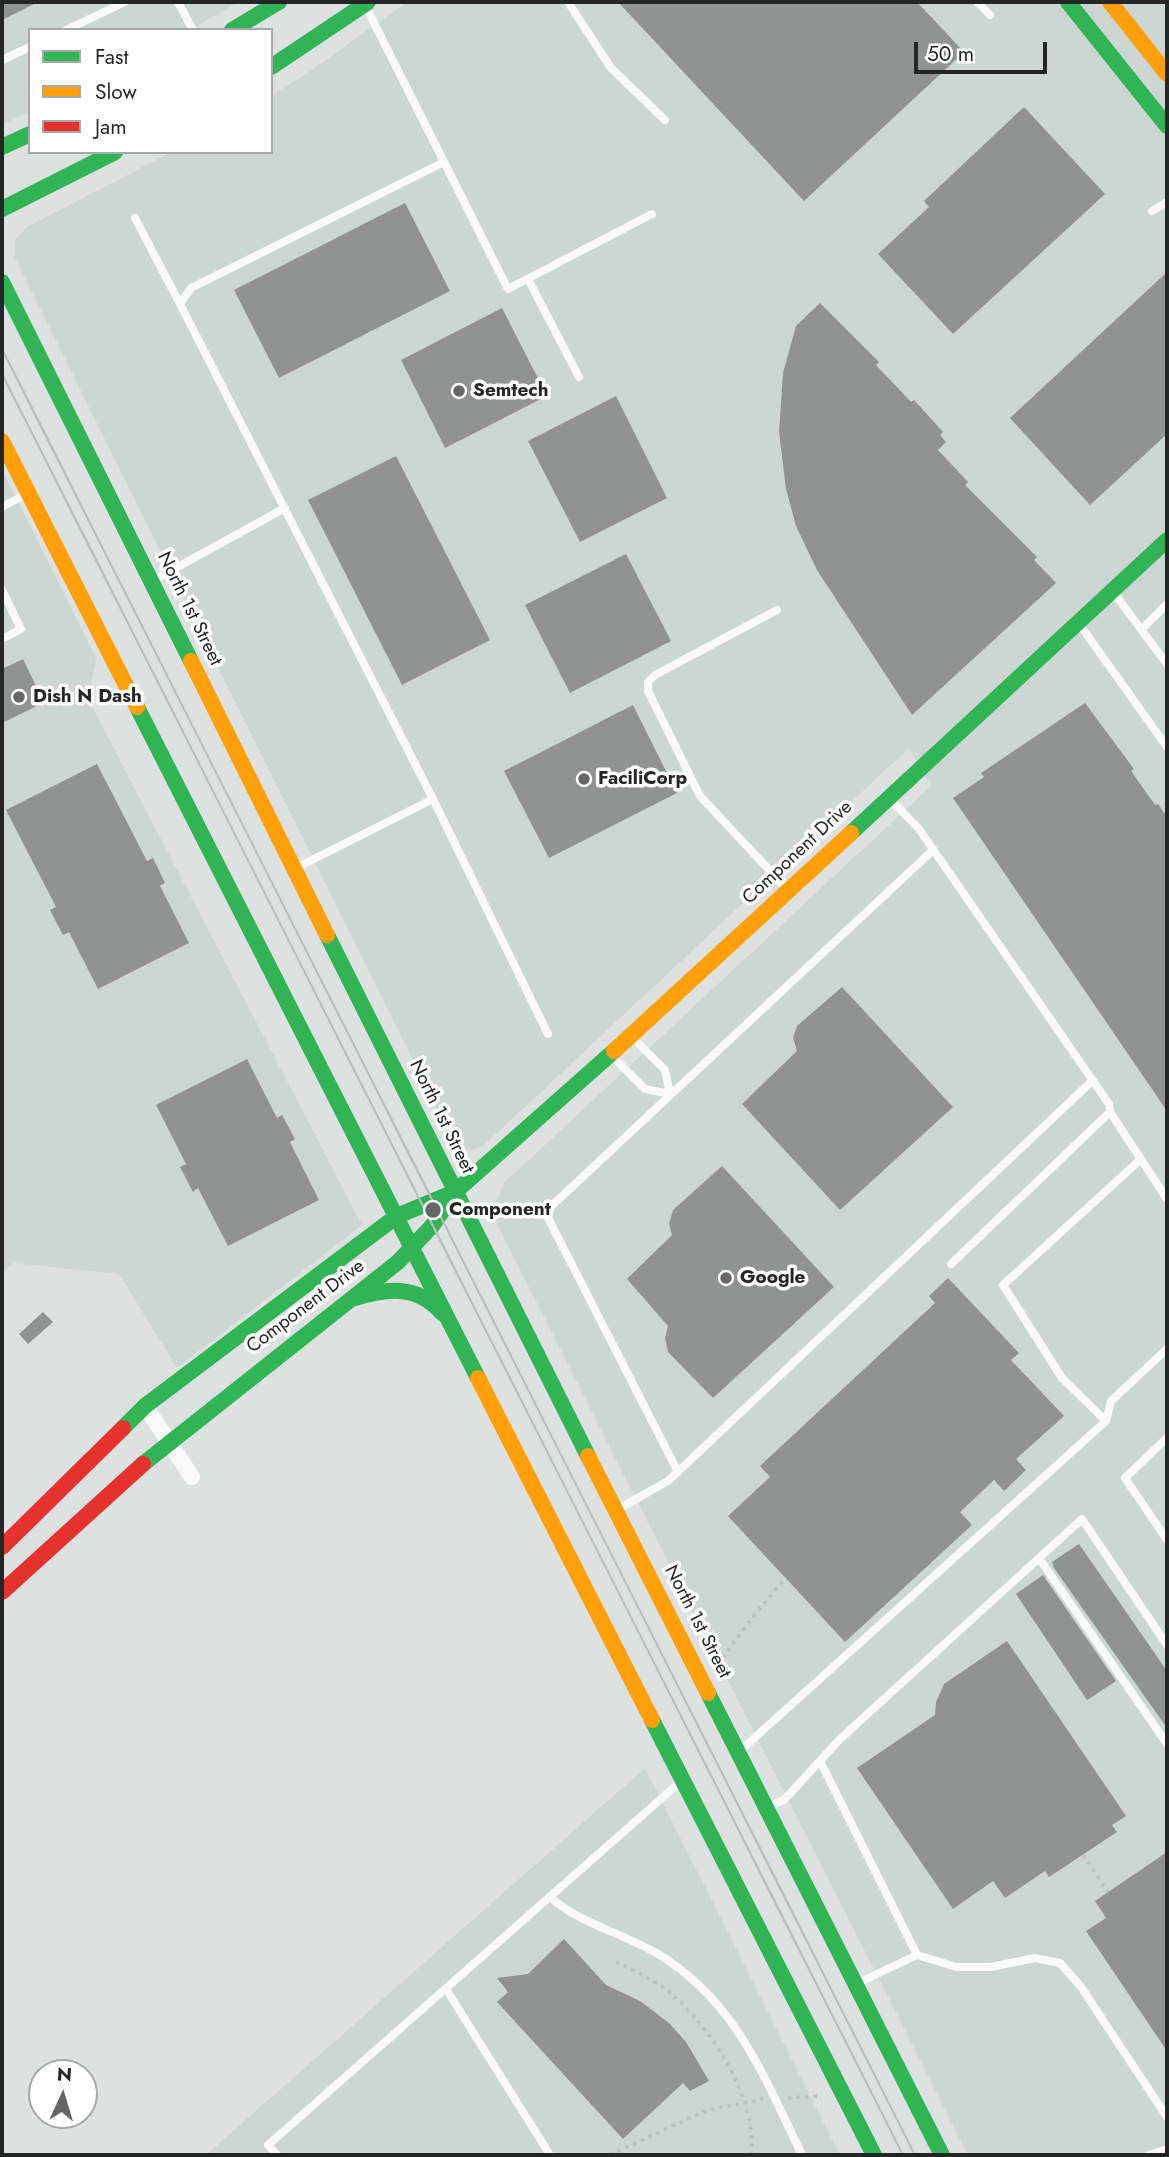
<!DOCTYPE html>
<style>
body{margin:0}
#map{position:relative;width:1169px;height:2157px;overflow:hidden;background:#dde1e0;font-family:Jost,sans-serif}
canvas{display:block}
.frame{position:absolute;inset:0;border:4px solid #242626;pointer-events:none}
.legend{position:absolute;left:28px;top:28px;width:245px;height:126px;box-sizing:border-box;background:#fff;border:2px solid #a7a8a8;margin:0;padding:9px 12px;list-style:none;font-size:21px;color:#242626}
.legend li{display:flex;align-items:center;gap:14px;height:35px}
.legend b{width:35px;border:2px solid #a7a8a8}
.north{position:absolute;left:28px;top:2059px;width:70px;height:70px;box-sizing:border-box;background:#fff;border:2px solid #a7a8a8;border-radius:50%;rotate:4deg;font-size:19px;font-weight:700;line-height:28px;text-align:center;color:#242626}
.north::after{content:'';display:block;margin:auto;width:24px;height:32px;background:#656767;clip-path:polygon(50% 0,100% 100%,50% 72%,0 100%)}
.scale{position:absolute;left:914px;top:42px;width:133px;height:32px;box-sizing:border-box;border:4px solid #242626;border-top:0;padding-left:9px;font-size:21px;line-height:24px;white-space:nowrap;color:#242626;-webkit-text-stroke:5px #fff;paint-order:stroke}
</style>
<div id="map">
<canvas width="1169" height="2157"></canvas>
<div class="frame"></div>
<ul class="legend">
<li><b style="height:9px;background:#30b455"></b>Fast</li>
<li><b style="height:9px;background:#ff9f0a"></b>Slow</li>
<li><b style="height:9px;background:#e5322d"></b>Jam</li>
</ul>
<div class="north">N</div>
<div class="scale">50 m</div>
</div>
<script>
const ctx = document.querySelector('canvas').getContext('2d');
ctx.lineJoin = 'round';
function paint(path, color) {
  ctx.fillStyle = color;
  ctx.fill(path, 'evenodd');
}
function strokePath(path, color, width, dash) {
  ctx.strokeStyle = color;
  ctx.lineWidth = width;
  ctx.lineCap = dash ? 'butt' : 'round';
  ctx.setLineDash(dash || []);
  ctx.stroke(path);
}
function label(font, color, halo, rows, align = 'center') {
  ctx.font = font + ' Jost,sans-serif';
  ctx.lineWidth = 7;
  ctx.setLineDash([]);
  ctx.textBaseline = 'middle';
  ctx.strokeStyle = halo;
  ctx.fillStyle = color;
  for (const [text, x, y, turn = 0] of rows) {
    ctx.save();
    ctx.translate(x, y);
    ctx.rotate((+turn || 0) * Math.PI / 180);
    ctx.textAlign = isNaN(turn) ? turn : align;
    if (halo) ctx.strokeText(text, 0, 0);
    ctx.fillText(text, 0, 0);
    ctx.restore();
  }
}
const built = new Path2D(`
 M 2,2 L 238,2 L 190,30 L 30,30 L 30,111 L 2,125 Z
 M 407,2 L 1167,2 L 1167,2155 L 968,2155 L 497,1224 L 494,1207 L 504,1183 L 931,786 L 909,748 L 482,1147 L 469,1150 L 457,1149 L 15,258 L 15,241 L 27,227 L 172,152 L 271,152 L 271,95 L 308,73 Z
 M 2,470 L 96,658 L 88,699 L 362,1225 L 177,1368 L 119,1274 L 14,1263 L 2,1272 Z
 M 645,1768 L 840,2155 L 206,2155 Z`);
const building = new Path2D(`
 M 2,2 L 38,2 L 2,20 Z
 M 618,2 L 917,2 L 964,52 L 804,201 Z
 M 1024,107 L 1105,194 L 953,334 L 878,254 L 929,207 L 924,201 Z
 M 405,203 L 450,291 L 279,378 L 234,290 Z
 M 1167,272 L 1167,434 L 1090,505 L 1010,418 Z
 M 820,303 L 879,362 L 876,365 L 911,402 L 914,400 L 943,432 L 940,435 L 946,442 L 938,450 L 968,482 L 965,485 L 1037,557 L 1034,560 L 1056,583 L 912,715 L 817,570 L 796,526 L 786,489 L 779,432 L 783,373 L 796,326 Z
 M 502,308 L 547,396 L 445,448 L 401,360 Z
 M 616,396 L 667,498 L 580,542 L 528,441 Z
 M 396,456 L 490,640 L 402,685 L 308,500 Z
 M 626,554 L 671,641 L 570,693 L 525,605 Z
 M 23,659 L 37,688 L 32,690 L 39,705 L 2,723 L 2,669 Z
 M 1085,703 L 1134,769 L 1131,771 L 1155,805 L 1158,804 L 1167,817 L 1167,1111 L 953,798 L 984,777 L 981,773 Z
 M 633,705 L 677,793 L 549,858 L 504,771 Z
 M 97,764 L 147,861 L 153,858 L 165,883 L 160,886 L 189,943 L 98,989 L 69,932 L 63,935 L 50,910 L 56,907 L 6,810 Z
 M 842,987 L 953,1107 L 840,1210 L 742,1104 L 797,1051 L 793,1038 L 797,1026 Z
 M 247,1059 L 277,1118 L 282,1115 L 295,1139 L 290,1142 L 319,1200 L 228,1246 L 198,1188 L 193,1192 L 180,1167 L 186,1164 L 156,1105 Z
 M 722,1166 L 834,1287 L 713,1398 L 668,1352 L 665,1338 L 668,1326 L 627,1279 L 672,1235 L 669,1224 L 673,1210 Z
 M 948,1278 L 1019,1353 L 1011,1360 L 1064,1416 L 1016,1459 L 1026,1470 L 1004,1491 L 994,1480 L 960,1512 L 972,1525 L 845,1642 L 728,1516 L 770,1477 L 760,1466 L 935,1303 L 929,1296 Z
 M 43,1312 L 53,1322 L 28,1344 L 19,1334 Z
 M 1079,1544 L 1167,1671 L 1167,1728 L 1054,1568 L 1052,1562 Z
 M 1043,1575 L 1116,1681 L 1087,1700 L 1016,1594 Z
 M 1007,1641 L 1126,1816 L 1112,1825 L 1117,1832 L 1049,1877 L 1045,1871 L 1005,1898 L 993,1881 L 953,1909 L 857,1768 L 935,1715 L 936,1702 L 944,1684 Z
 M 1167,1852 L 1167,2051 L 1086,1931 L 1106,1918 L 1095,1901 Z
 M 564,1939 L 606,1985 L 640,2001 L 669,2023 L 686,2042 L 709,2081 L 690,2091 L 683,2083 L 623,2139 L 497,2002 L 508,1992 L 497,1978 L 528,1974 Z`);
const path = new Path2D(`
 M 718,1665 L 746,1625 L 785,1578
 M 1083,1855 L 1108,1892
 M 616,1962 C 637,1972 659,1982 676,1998 C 714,2032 758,2102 751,2155
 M 788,2098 L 821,2096
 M 610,2155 L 707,2110 L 763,2099`);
const lane = new Path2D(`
 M 178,2 L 193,30
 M 568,2 L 611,68 L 665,120
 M 977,2 L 990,15
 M 367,9 L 508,289 L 652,214
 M 66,30 L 125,2
 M 2,60 L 30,47
 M 444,162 L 191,288 L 180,304 L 433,799 L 548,1034
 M 1152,211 L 1167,202
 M 135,218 L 180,304
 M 528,279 L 579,377
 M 2,507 L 26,494
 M 152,581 L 285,508
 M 2,590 L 21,629 L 2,639
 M 1114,593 L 1167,664
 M 777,610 L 655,675 L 648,682 L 648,691 L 700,796 L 788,890
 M 1080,625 L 1167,747
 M 1142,629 L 1167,604
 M 891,800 L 919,829 L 1109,1104 L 1110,1112 L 951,1264
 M 296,868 L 433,799
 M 613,1057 L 645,1089 L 670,1094 L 665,1070 L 633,1038
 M 1110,1112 L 1167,1199
 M 1106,1421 L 1062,1378 L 1003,1285 L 1141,1159
 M 1167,1438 L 1125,1478 L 1167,1540
 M 678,1472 L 545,1212 L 932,851
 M 620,1508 L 668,1481 L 1091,1082
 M 1039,1558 L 1167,1744
 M 741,1750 L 1106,1421 L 1111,1401 L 1167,1349
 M 820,1761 L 917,1955
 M 769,1807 L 785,1799 L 840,1739 L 1082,1519 L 1167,1645
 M 550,1897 C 580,1924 623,1933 658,1954 C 736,2001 764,2077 802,2155
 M 858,1983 L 917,1955 L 956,1967 L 991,1967 L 1035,1958 L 1060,1963 L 1081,1987 L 1167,2117
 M 446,1989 L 550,2155
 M 277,2155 L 268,2145 L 679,1783
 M 1149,2155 L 1167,2149`);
const street = new Path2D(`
 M 145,1406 L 192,1477`);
const fast = new Path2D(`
 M 1068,2 L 1167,126
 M 232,30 L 279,2
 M 271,67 L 368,2
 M 2,147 L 30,134
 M 2,209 L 115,152
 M 2,282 L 191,661
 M 137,707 L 478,1378
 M 851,833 L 1167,540
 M 327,935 L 588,1456
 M 352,1299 C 386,1288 417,1284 442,1313
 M 123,1428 L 145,1406 L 397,1216 L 455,1192
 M 143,1464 L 398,1262 L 432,1226 L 455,1192 L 614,1051
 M 708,1693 L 942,2155
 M 652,1720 L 874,2155`);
const slow = new Path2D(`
 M 1110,2 L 1167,74
 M 2,441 L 137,707
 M 191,661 L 327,935
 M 614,1051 L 851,833
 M 478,1378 L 652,1720
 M 588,1456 L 708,1693`);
const jam = new Path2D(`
 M 2,1547 L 123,1428
 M 2,1592 L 143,1464`);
const tram = new Path2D(`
 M 2,349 L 915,2155
 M 2,374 L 903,2155`);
const markers = [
 [459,391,7,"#656767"],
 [19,697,7,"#656767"],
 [584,779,7,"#656767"],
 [433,1210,9,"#656767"],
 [726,1278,7,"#656767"]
];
const poiNames = [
 ["Semtech",473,391],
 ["Dish N Dash",33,697],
 ["FaciliCorp",598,779],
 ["Component",449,1210],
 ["Google",740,1278]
];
const streetNames = [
 ["North 1st Street",189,609,64],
 ["Component Drive",798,853,-43],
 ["North 1st Street",441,1117,64],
 ["Component Drive",306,1307,-37],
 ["North 1st Street",697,1622,63]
];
paint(built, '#ccd6d3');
paint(building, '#919392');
strokePath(path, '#bec0c0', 3.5, [3.5, 5]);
strokePath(lane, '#fafafa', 8);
strokePath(street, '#fafafa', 16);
strokePath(fast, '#30b455', 16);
strokePath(slow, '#ff9f0a', 16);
strokePath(jam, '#e5322d', 16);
strokePath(tram, '#babcbb', 2);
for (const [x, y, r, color] of markers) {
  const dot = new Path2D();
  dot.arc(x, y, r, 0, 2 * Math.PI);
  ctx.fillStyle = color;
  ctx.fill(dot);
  strokePath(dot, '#fff', 2.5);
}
label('bold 19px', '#242626', '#fff', poiNames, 'left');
label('19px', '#242626', '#fff', streetNames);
</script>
